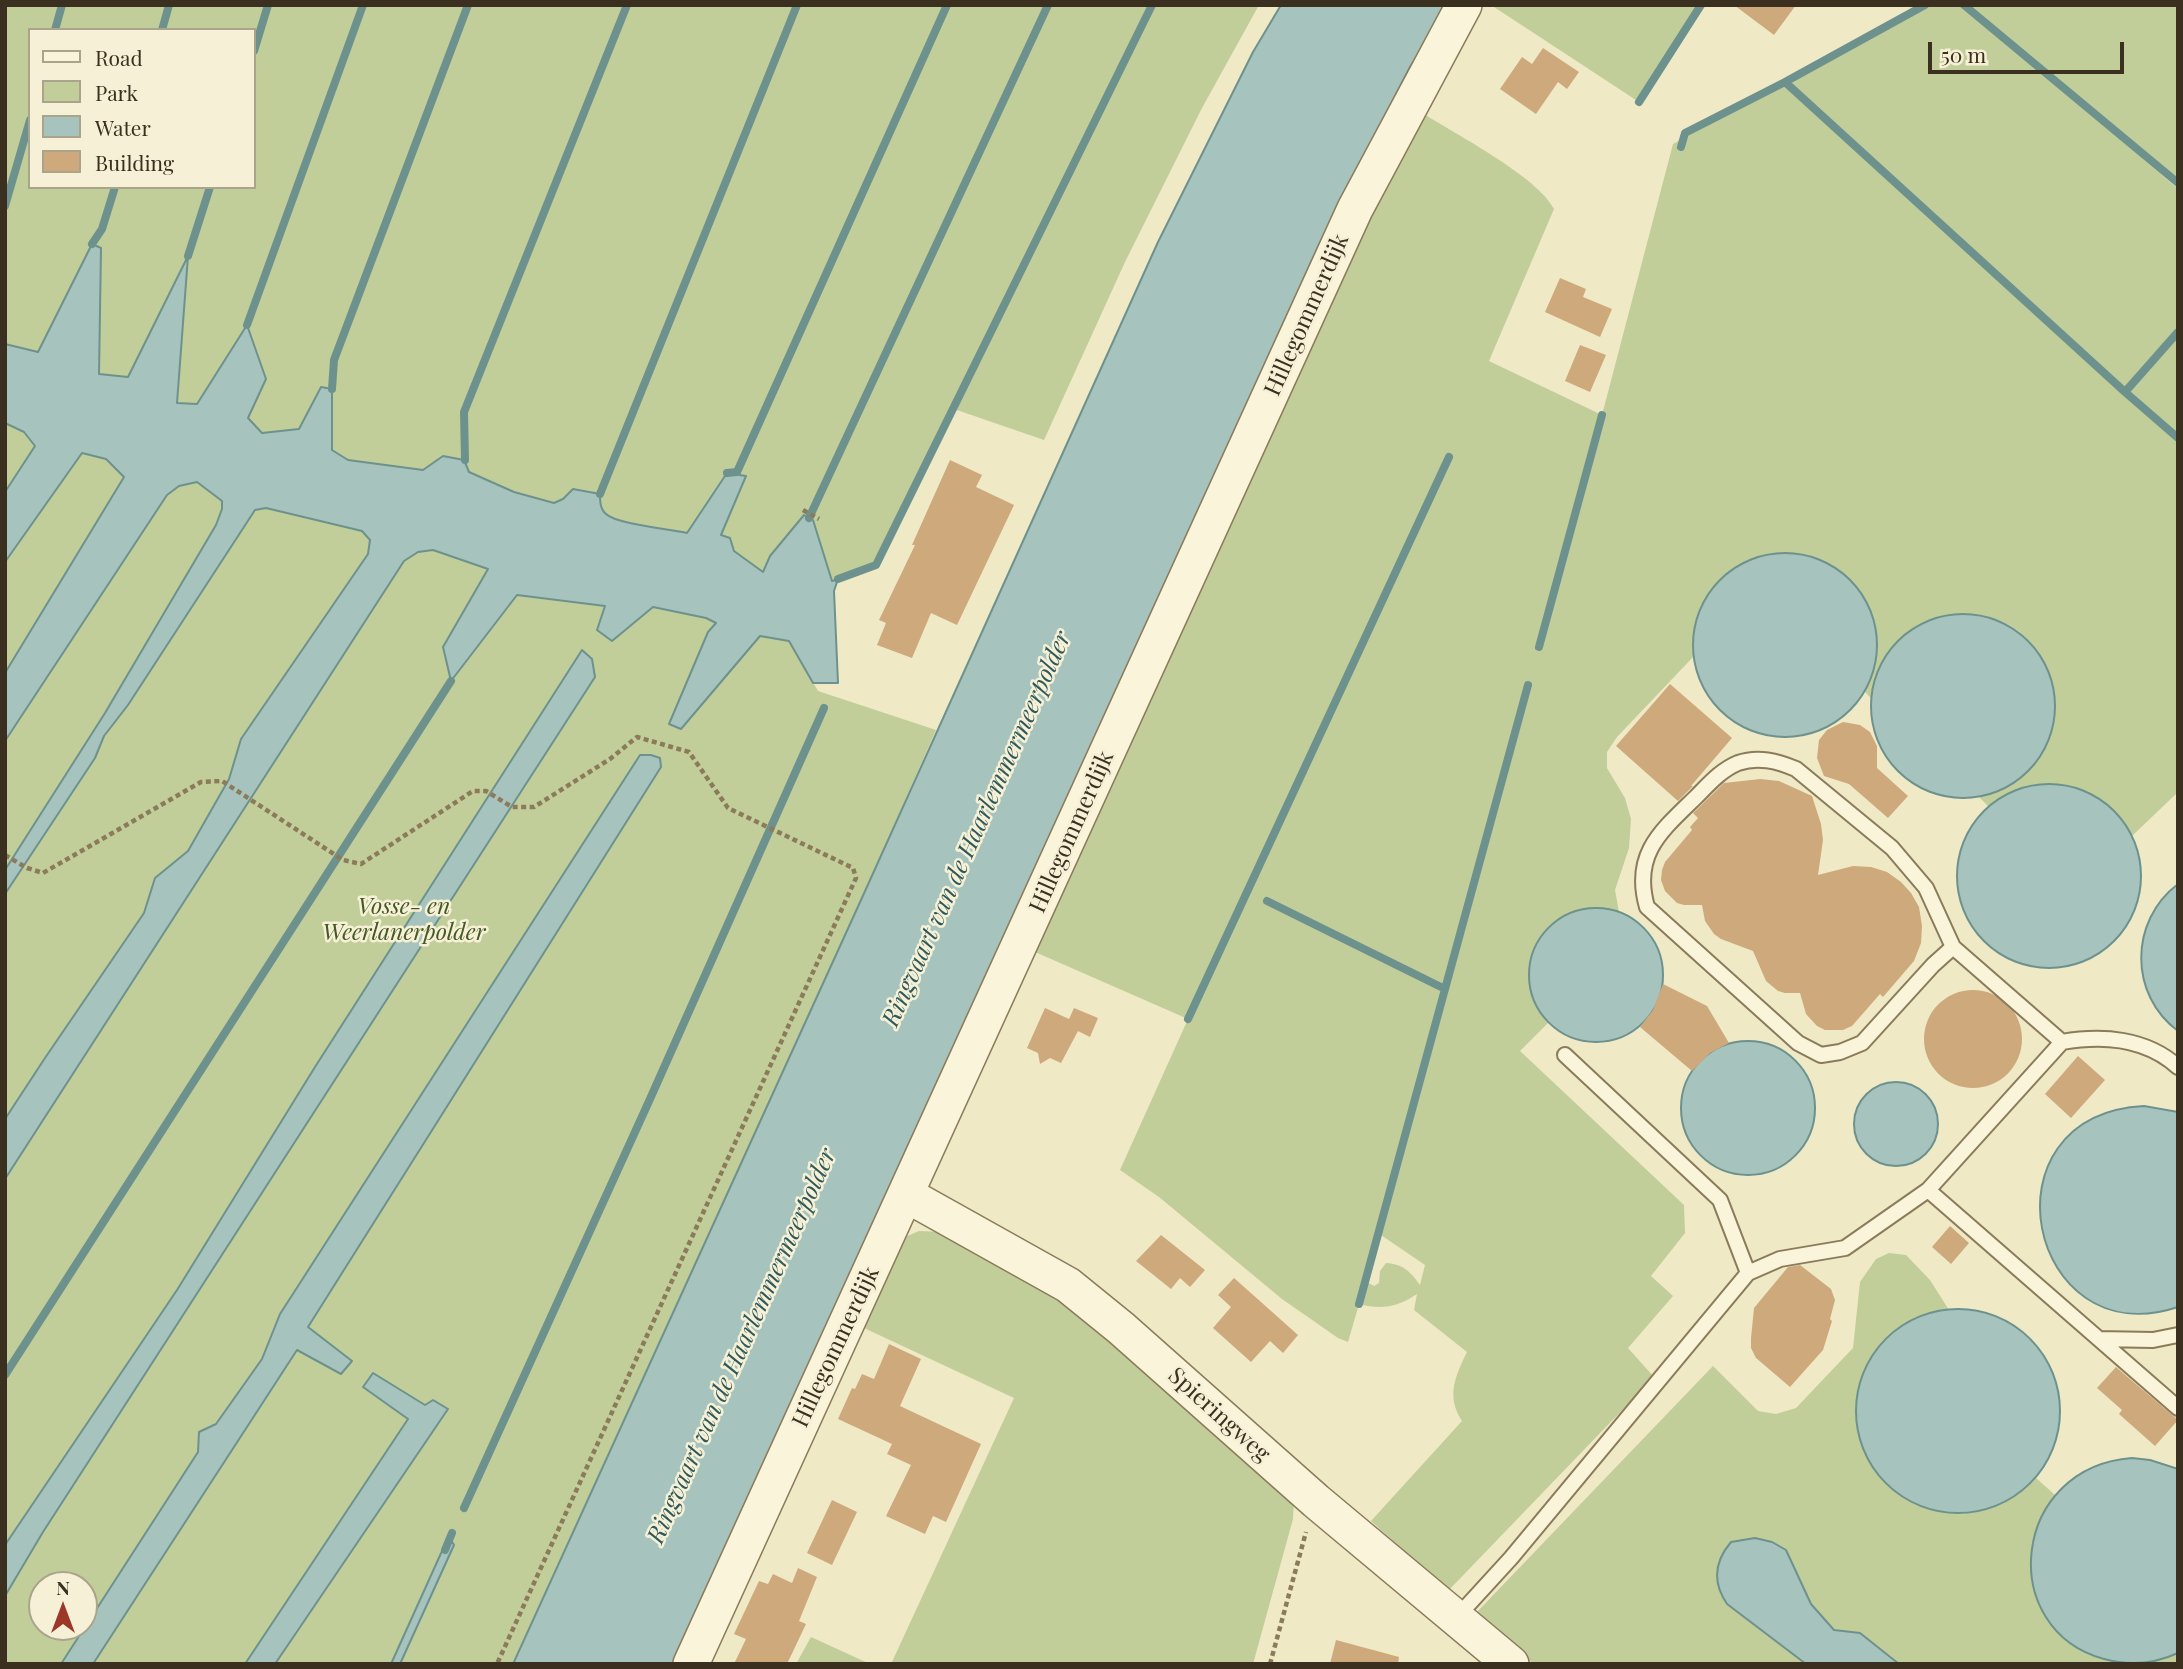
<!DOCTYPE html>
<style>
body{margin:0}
#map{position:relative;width:2183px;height:1669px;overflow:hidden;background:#efe9c6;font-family:"Playfair Display",serif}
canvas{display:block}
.frame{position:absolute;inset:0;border:7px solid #3b301f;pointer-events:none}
.legend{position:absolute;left:28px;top:28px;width:228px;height:161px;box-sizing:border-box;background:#f6f1d6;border:2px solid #aba48d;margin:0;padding:9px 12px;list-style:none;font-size:21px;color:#3b301f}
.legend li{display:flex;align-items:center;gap:14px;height:35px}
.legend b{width:35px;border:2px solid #aba48d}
.north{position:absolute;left:28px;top:1571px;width:70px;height:70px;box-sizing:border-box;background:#f6f1d6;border:2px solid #aba48d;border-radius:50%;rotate:0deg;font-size:19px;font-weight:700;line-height:28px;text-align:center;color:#3b301f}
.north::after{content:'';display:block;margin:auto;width:24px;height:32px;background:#9c382a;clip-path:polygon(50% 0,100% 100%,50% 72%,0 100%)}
.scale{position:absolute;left:1928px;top:42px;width:196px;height:32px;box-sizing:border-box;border:4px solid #3b301f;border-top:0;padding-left:9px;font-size:21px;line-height:24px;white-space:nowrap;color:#3b301f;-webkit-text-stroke:5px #f6f1d6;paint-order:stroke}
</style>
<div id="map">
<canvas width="2183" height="1669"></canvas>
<div class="frame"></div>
<ul class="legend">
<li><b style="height:9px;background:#faf4da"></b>Road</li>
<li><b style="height:19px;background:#c1ce99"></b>Park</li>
<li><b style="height:19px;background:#a7c3be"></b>Water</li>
<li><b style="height:19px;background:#cea97b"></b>Building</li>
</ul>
<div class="north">N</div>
<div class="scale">50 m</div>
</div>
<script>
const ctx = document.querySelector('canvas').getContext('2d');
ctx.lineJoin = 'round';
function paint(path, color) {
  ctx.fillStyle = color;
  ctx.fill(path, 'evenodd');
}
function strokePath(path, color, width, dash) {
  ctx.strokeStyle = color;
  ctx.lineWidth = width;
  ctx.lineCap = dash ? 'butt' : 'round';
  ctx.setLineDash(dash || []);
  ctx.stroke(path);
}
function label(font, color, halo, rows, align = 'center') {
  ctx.font = font + ' "Playfair Display",serif';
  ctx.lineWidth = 5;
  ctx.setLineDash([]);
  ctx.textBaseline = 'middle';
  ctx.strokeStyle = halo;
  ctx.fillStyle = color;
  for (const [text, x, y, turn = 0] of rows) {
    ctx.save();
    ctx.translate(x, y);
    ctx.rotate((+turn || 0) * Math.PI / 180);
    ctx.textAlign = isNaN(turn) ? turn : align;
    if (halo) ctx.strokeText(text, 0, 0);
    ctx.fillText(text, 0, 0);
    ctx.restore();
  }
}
const green = new Path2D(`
 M 5,5 L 1259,5 L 1202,108 L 1125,262 L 1044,440 L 954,409 L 876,565 L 833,581 L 824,560 L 813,520 L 804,516 L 770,556 L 763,572 L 734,551 L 730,538 L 721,535 L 746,476 L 727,473 L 687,533 C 670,529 616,524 606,514 C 600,509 600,501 599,494 C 585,496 570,499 556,502 C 539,506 486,480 468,472 L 464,460 L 443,456 L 423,470 L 348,460 L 332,451 L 332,389 L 320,387 L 299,429 L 262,433 L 248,418 L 247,326 L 196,404 L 176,403 L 188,259 L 128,377 L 99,374 L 101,248 L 92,244 L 38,352 L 5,344 ZM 30,30 L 254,30 L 254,187 L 30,187 Z
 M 1491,5 L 1701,5 L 1639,102 Z
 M 1925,5 L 2178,5 L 2178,183 L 1999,35 L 2178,189 L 2178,792 L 2132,836 C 2101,783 2039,768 1989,807 L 1978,796 C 2009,789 2028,773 2044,747 C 2070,703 2045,631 1993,619 C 1985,617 1975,618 1966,618 C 1958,618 1948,615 1940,617 C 1900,624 1878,662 1871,698 L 1865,692 C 1877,667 1880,645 1873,619 C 1849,534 1729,531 1699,614 C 1694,627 1694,641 1694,656 L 1617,737 L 1607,752 L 1607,768 L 1625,798 L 1631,819 L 1629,848 L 1615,890 L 1619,912 C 1594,905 1575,909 1553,923 L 1531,990 L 1537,1006 L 1549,1022 L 1520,1051 L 1684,1205 L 1685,1233 L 1651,1276 L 1673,1296 L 1628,1348 L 1654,1377 L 1448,1591 L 1371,1521 L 1462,1421 C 1446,1396 1455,1377 1467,1352 L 1414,1310 L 1417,1294 C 1398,1307 1381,1310 1359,1304 L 1348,1342 L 1338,1338 L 1282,1299 L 1159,1197 L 1120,1170 L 1188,1019 L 1035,952 L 1383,183 L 1424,114 C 1457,135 1538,177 1554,209 L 1489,361 L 1602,415 L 1673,144 ZM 1378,1233 L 1425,1265 L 1420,1285 C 1410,1271 1403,1264 1386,1263 L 1380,1271 L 1379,1283 L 1374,1286 L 1365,1281 Z
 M 5,381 L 789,641 L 818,691 L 936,730 L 861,900 L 512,1664 L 5,1664 ZM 42,1585 L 84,1585 L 84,1627 L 42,1627 Z
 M 919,1231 L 945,1232 L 1073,1307 L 1294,1501 L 1293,1519 L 1253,1664 L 891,1664 L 1014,1398 L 864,1328 L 905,1237 Z
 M 1889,1253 L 1906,1255 L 1930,1280 L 1949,1310 C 1893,1315 1851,1366 1857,1422 C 1858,1429 1859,1441 1864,1448 C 1870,1457 1892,1470 1901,1478 C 1911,1485 1934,1508 1944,1511 C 1972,1522 2017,1497 2035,1477 L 2055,1495 L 2044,1511 L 2068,1640 C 2101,1663 2140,1669 2178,1653 L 2178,1664 L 1899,1664 L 1860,1633 L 1834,1630 L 1811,1604 L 1800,1582 L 1720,1594 L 1727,1604 L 1806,1664 L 1534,1664 L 1475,1614 L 1713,1366 L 1758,1411 L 1776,1414 L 1796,1408 L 1853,1348 L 1860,1282 L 1876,1259 Z
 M 811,1637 L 870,1664 L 796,1664 Z`);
const water = new Path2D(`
 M 1281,5 L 1450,5 L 1410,67 L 1320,243 L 676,1664 L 513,1664 L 861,900 L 1158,242 L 1253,52 Z
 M 92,244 L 101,248 L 99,374 L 128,377 L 188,256 L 177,403 L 197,404 L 247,325 L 266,379 L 248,418 L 262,433 L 299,429 L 321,387 L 332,389 L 332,450 L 348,460 L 423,470 L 443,456 L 464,460 L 469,472 L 514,492 L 554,503 L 563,499 L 573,489 L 600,494 C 600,501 600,509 606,514 C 616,524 670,529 687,533 L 727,473 L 746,476 L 721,535 L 730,538 L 734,551 L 763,572 L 770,556 L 804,515 L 813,520 L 832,581 L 838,579 L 834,591 L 838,683 L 813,683 L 789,641 L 760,636 L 681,729 L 669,724 L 708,632 L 716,623 L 706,618 L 653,607 L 612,641 L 597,630 L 605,606 L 517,595 L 451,681 L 443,647 L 488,569 L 433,550 L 418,552 L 404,561 L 5,1179 L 5,1119 L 45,1058 L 144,913 L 155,878 L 188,851 L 229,779 L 241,739 L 368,554 L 370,540 L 362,531 L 266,508 L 255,510 L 128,705 L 104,736 L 95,758 L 5,894 L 5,870 L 105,713 L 216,525 L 222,509 L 222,501 L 197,482 L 179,486 L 167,495 L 5,741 L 5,673 L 124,477 L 106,459 L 82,453 L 5,562 L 5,492 L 35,446 L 24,432 L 5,423 L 5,344 L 38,352 Z
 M1693 645a92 92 0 1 1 184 0a92 92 0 1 1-184 0Z
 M1871 706a92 92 0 1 1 184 0a92 92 0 1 1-184 0Z
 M 582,650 L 592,659 L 595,677 L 43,1532 L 5,1596 L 5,1545 L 177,1290 L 315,1067 Z
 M 640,755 L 651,755 L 660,758 L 661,767 L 308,1327 L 352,1361 L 341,1374 L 297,1350 L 93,1664 L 61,1664 L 198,1452 L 199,1432 L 216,1424 L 262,1359 L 280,1314 Z
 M1957 876a92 92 0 1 1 184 0a92 92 0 1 1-184 0Z
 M 2178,884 L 2178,1031 C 2129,995 2129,921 2178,884 Z
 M1529 975a67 67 0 1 1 134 0a67 67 0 1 1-134 0Z
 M1681 1108a67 67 0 1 1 134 0a67 67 0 1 1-134 0Z
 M1854 1124a42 42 0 1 1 84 0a42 42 0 1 1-84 0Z
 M 2144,1106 L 2178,1112 L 2178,1307 C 2028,1357 1977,1115 2144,1106 Z
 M1856 1411a102 102 0 1 1 204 0a102 102 0 1 1-204 0Z
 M 373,1373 L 425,1405 L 433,1400 L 448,1409 L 275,1664 L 245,1664 L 408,1419 L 363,1387 Z
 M 2132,1458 L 2150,1460 L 2178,1469 L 2178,1653 C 2154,1664 2129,1666 2104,1659 C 1995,1629 2011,1467 2132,1458 Z
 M 1755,1538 L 1772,1542 L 1786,1550 L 1811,1604 L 1834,1630 L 1860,1633 L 1899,1664 L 1806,1664 L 1727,1604 C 1712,1582 1714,1562 1731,1542 Z
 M 451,1540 L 454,1545 L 400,1664 L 391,1664 L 442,1551 L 448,1541 Z`);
const stream = new Path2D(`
 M 1964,5 L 2178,183
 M 55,30 L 62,5
 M 162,30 L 169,5
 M 254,51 L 268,5
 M 1785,82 L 1925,5
 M 1639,102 L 1701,5
 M 1681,147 L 1685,133 L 1785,82 L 2125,392 L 2178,332
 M 5,206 L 30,120
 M 92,244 L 102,229 L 115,187
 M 188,256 L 210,187
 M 247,325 L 363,5
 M 332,389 L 334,360 L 468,5
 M 2125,392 L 2178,438
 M 465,460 L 464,412 L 627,5
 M 727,473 L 737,472 L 947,5
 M 600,494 L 797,5
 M 809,518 L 1048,5
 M 838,579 L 876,565 L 1152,5
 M 1539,647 L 1602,415
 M 1267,901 L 1445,989
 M 1188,1019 L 1449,457
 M 1359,1304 L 1528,685
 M 5,1375 L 451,681
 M 464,1508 L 650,1099 L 824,708
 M 445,1550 L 452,1533`);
const building = new Path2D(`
 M 1734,5 L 1796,5 L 1774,35 Z
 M 1543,48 L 1579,72 L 1567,89 L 1558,82 L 1536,114 L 1500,89 L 1522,57 L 1532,64 Z
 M 1560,278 L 1586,289 L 1583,297 L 1612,309 L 1600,337 L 1545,312 Z
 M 1580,345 L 1606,355 L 1590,392 L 1565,381 Z
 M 950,460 L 982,475 L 976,487 L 1014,505 L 957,625 L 931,613 L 912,658 L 877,645 L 886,623 L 879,620 L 915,545 L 912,545 Z
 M 1670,684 L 1732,738 L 1691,786 L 1693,786 L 1678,801 L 1616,746 Z
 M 1843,722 L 1860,725 L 1870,732 L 1877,746 L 1877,768 L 1908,796 L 1888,818 L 1849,784 L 1824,776 L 1817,758 L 1819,740 L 1827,730 Z
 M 1760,779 L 1779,781 L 1812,796 L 1821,824 L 1823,840 L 1818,875 L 1853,866 L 1871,867 L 1887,872 L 1901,882 L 1911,893 L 1919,907 L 1922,926 L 1921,943 L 1914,961 L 1883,997 L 1880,994 L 1852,1026 L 1843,1030 L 1825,1030 L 1817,1026 L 1806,1014 L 1800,993 L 1785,993 L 1778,991 L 1766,981 L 1753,951 L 1721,939 L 1714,934 L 1705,921 L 1702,905 L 1684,905 L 1677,903 L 1665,891 L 1661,880 L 1662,870 L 1665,862 L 1692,830 L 1690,827 L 1698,818 L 1693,813 L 1724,783 Z
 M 1663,984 L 1707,1006 L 1729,1043 L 1710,1053 L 1692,1071 L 1640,1027 L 1653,1010 Z
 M1924 1039a49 49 0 1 1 98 0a49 49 0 1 1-98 0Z
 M 1045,1008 L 1069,1019 L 1074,1008 L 1098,1018 L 1090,1037 L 1078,1031 L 1061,1063 L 1050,1058 L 1040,1064 L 1038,1053 L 1027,1048 Z
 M 2078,1056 L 2105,1080 L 2071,1118 L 2045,1094 Z
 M 1950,1226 L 1969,1243 L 1951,1264 L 1932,1247 Z
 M 1161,1235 L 1205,1270 L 1190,1287 L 1180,1278 L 1171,1289 L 1136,1261 Z
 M 1800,1265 L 1831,1289 L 1835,1300 L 1830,1319 L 1832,1321 L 1823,1350 L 1790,1387 L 1756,1358 L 1751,1348 L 1751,1338 L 1754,1308 L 1788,1267 Z
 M 1234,1278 L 1298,1335 L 1283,1353 L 1270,1341 L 1251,1362 L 1213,1328 L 1231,1307 L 1218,1295 Z
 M 889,1344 L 921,1359 L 900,1406 L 981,1444 L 946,1522 L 933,1516 L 925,1534 L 886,1516 L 911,1465 L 887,1454 L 892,1444 L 838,1419 L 852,1388 L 855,1389 L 862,1374 L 874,1379 Z
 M 2116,1367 L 2178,1420 L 2155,1446 L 2119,1414 L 2122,1410 L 2097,1388 Z
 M 832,1500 L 857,1512 L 832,1565 L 807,1553 Z
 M 798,1568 L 817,1577 L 799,1621 L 806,1624 L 787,1664 L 734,1664 L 746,1639 L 734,1634 L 759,1581 L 768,1584 L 773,1574 L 792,1583 Z
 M 1336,1640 L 1399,1657 L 1398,1664 L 1330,1664 Z`);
const path = new Path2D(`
 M 803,510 L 819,519
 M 5,855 L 27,868 L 43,873 L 201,782 L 222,781 L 343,860 L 361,864 L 473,791 L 486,791 L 512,807 L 534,807 L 610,759 L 637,737 L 689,752 L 728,808 L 853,868 L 856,878 L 497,1664
 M 1270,1664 L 1306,1532`);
const service = new Path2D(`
 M 2062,1042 C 2102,1035 2146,1038 2178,1067
 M 1565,1055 L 1720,1200 L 1748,1273
 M 1928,1190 L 2178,1408
 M 2099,1339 L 2153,1340 L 2178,1335
 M 1457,1617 L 1511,1558 L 1748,1273 L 1780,1259 L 1845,1248 L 1928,1190 L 2062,1042 L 1953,947 L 1926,888 L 1892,848 L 1796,769 C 1777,761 1758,756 1738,763 C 1721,770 1709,784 1696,797 C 1661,831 1632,854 1647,907 L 1798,1043 L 1821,1055 L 1840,1052 L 1862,1043 L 1933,965 L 1953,947`);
const tertiary = new Path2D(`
 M 907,1195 L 1068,1285 L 1121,1328 L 1316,1501 L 1511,1664
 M 691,1664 L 1355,209 L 1464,5`);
const streetNames = [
 ["Hillegommerdijk",1307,315,-66],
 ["Hillegommerdijk",1072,832,-66],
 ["Hillegommerdijk",836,1347,-65],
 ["Spieringweg",1219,1415,42]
];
const parkNames = [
 ["Vosse- en",404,907],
 ["Weerlanerpolder",404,933]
];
const waterNames = [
 ["Ringvaart van de Haarlemmermeerpolder",977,829,-66],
 ["Ringvaart van de Haarlemmermeerpolder",742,1346,-66]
];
paint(green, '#c1ce99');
paint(water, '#a7c3be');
strokePath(water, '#6d928e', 2);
strokePath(stream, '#6d928e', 8);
paint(building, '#cea97b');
strokePath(service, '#8b7b5b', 18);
strokePath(tertiary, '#8b7b5b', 38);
strokePath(path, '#8b7b5b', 4.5, [5, 3.5]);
strokePath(service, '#faf4da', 14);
strokePath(tertiary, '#faf4da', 35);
label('23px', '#3b301f', '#f6f1d6', streetNames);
label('italic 23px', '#445825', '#f6f1d6', parkNames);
label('italic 24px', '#2e585b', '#f6f1d6', waterNames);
</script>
